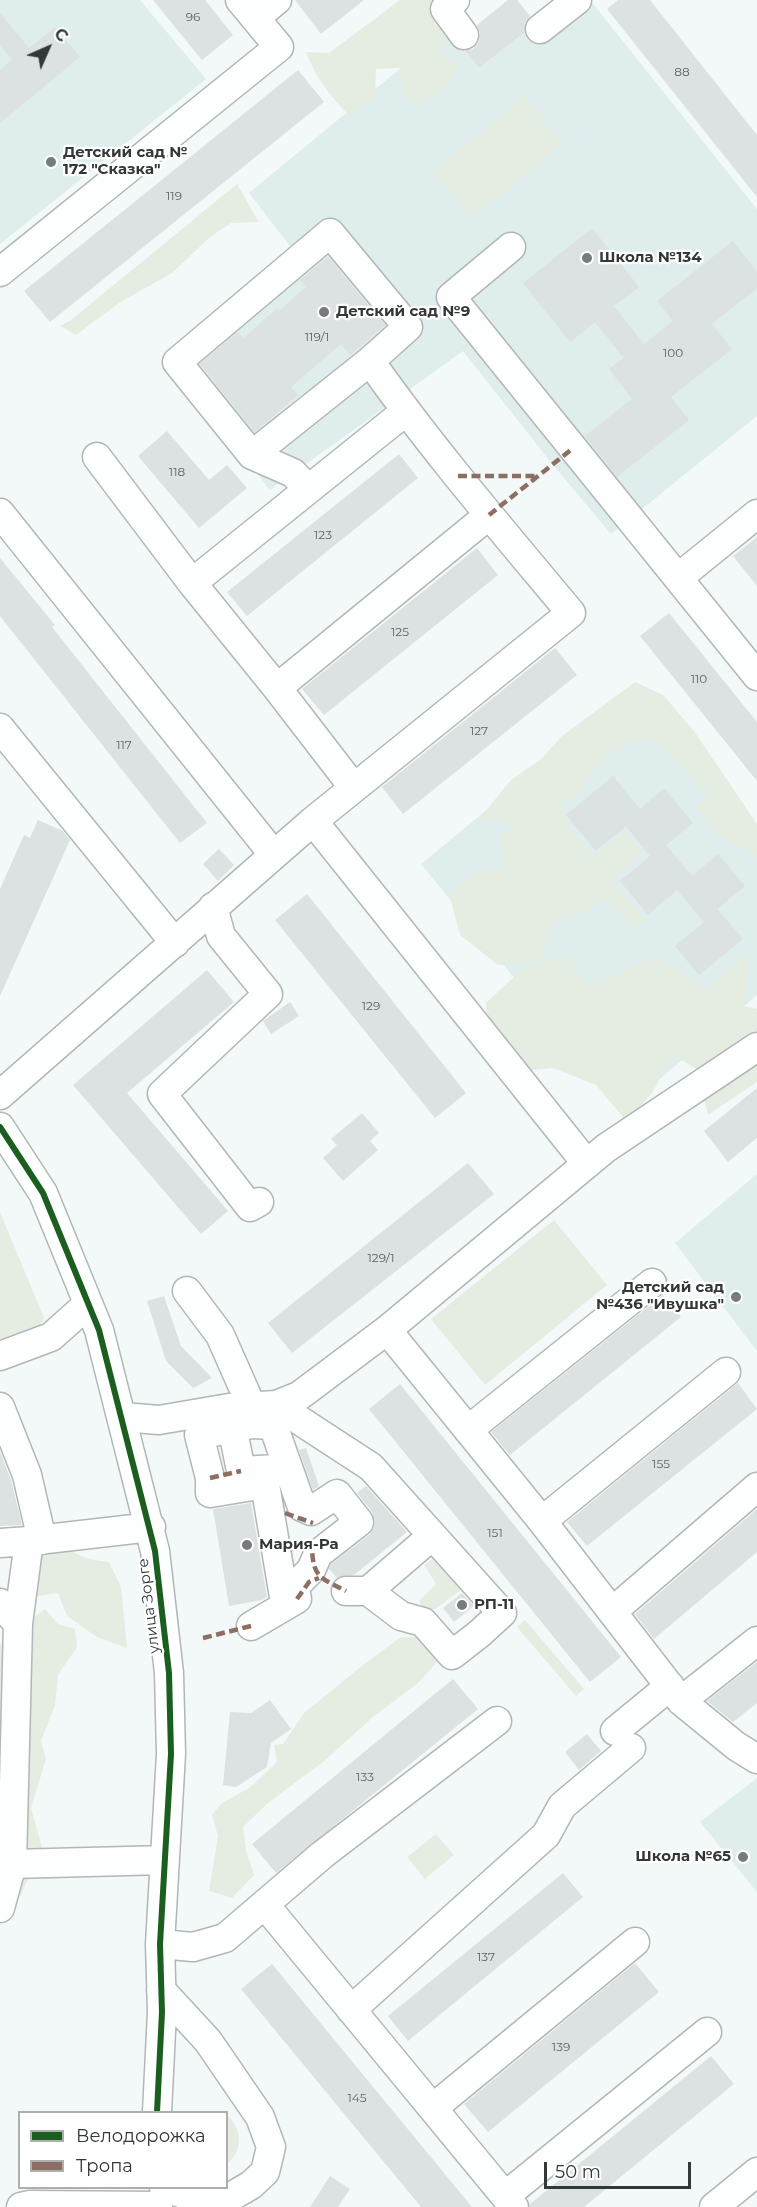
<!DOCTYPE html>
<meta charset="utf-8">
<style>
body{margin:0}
#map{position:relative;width:757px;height:2207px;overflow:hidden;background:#f3f9f9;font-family:Montserrat,sans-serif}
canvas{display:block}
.legend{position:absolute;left:18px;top:2111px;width:210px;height:78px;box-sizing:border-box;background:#fff;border:2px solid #adafaf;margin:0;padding:8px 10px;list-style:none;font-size:18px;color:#333737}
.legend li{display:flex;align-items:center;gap:12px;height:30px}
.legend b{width:30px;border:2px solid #adafaf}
.north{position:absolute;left:18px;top:18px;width:60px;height:60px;-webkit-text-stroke:4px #fff;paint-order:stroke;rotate:45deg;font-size:16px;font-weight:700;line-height:24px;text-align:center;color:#333737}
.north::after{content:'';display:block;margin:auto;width:21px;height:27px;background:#333737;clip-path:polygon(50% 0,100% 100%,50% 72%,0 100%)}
.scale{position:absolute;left:544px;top:2162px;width:147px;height:27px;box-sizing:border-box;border:3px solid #333737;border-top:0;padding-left:8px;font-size:18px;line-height:21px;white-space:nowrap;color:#333737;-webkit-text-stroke:4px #fff;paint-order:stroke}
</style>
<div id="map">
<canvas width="757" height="2207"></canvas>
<ul class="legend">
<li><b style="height:8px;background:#1b5e20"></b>Велодорожка</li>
<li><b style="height:8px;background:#8d6e63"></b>Тропа</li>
</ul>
<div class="north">С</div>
<div class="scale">50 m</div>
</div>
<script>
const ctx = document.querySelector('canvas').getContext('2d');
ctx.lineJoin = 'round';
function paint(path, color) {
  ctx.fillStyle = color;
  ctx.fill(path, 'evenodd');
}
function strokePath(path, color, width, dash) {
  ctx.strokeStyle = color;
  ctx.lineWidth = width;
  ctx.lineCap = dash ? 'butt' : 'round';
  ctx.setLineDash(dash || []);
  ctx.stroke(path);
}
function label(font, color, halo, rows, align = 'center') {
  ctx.font = font + ' Montserrat,sans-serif';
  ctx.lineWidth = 4.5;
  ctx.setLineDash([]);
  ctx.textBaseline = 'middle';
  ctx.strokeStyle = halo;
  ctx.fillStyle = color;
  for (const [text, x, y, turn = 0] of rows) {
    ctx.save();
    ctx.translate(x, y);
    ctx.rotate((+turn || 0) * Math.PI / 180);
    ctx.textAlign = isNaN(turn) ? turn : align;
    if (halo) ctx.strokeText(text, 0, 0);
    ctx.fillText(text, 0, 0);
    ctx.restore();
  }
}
const built = new Path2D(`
 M 0,0 L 140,0 L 206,79 L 0,244 Z
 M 590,0 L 757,209 L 757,416 L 611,534 L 553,465 L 463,351 L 270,490 L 163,355 L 293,250 L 249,193 L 447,30 L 479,68 L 536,24 Z
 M 629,693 L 757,851 L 757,995 L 623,1111 L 421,864 Z
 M 757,1174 L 757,1351 L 675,1243 Z
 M 757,1778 L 757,1892 L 700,1822 Z`);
const green = new Path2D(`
 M 400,0 L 460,0 L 459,24 L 440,51 L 459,68 L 446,87 L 418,106 L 402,94 L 400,68 L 376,69 L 375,96 L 351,117 C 332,99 315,77 306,52 L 329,53 Z
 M 524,96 L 563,143 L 472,218 L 433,171 Z
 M 237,184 L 259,222 L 231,223 L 210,237 L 172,273 L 119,303 L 76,335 L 60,326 L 71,320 Z
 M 635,682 L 663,695 L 694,731 L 757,824 L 757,859 L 750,851 L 718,836 L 697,806 L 708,798 L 662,746 L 643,738 L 608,753 L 592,771 L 582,790 L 563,805 L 568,827 L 592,856 L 626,831 L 642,853 L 618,876 L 615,884 L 645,919 L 636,930 L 609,899 L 553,924 L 538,962 L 498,965 L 460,935 L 449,893 L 477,872 L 504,866 L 499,837 L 516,825 L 479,819 L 511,780 L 540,760 L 562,736 Z
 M 751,953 L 744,1006 L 757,1009 L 757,1082 L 708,1115 L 698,1070 L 673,1055 L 652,1093 L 627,1122 L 596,1085 L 553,1068 L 520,1071 L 489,1032 L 486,1003 L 519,972 L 566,954 L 588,987 L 656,956 L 708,990 L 740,959 Z
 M 0,1212 L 44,1318 L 32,1339 L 0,1339 Z
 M 554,1220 L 607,1285 L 485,1385 L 431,1319 Z
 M 45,1548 L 68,1550 L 89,1559 L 109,1562 L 121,1587 L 127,1648 L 97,1637 L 67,1616 L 58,1593 L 33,1597 L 35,1560 Z
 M 438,1555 L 469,1584 L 427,1615 L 419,1601 L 436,1584 L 424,1565 Z
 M 45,1609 L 58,1624 L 75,1629 L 77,1647 L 58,1675 L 55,1705 L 41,1741 L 46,1759 L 31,1808 L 42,1847 L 21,1895 L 0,1912 L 0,1645 L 14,1632 Z
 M 525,1620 L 584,1689 L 576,1696 L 517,1627 Z
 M 401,1637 L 416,1637 L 440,1659 L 418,1683 L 373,1717 L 323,1762 L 268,1803 L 243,1827 L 246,1850 L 254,1875 L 232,1898 L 209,1891 L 218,1836 L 212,1815 L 222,1803 L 249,1788 L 277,1762 L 274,1745 L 283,1744 L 304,1713 L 363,1665 Z
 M 436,1834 L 454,1855 L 425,1879 L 407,1857 Z
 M 227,2114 C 242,2130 244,2149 227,2164 Z`);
const building = new Path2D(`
 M 153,0 L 205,0 L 233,35 L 202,60 Z
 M 295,0 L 364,0 L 321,34 Z
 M 508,0 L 517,0 L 530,16 L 525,23 L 524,33 L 479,68 L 465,51 L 473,49 L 479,42 L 480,33 L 477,25 Z
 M 618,0 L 650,0 L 757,135 L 757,197 L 607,9 Z
 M 0,13 L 29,48 L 55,27 L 80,57 L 0,123 L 0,70 L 12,60 L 0,45 Z
 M 298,70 L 324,102 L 50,322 L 24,291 Z
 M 592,228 L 639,287 L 614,306 L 644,344 L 673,321 L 657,301 L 733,241 L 757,272 L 757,288 L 712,324 L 732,349 L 671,397 L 689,420 L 617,477 L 585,436 L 632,399 L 609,369 L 624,358 L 595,322 L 570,342 L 523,283 Z
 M 328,257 L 385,325 L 350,355 L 341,344 L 291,387 L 298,395 L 255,432 L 200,364 L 238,332 L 243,338 L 278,308 L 280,310 L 306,287 L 300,280 Z
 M 167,431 L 209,480 L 227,465 L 247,488 L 199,528 L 138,456 Z
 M 399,454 L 418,478 L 247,616 L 227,592 Z
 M 757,537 L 757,586 L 733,556 Z
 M 477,548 L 498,575 L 324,715 L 302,689 Z
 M 0,558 L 55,625 L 52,627 L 207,823 L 180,843 L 0,616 Z
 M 669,613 L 757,722 L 757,781 L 640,636 Z
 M 555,648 L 577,675 L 403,814 L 382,787 Z
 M 613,776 L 640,809 L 664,788 L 693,823 L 666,845 L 692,876 L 718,854 L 745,886 L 717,909 L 743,939 L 699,975 L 675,946 L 704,922 L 677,890 L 648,915 L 620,881 L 650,856 L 626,826 L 596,851 L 566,815 Z
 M 38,820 L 63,831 L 70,840 L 0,996 L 0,889 L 24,835 L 30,838 Z
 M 219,849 L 234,865 L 218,881 L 203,864 Z
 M 307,894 L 466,1093 L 435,1118 L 275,920 Z
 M 207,970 L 234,1002 L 127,1093 L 228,1211 L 201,1234 L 73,1085 Z
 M 290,1002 L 299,1016 L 271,1034 L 263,1021 Z
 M 757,1088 L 757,1138 L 728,1162 L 704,1131 Z
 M 362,1113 L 379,1133 L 370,1141 L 378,1150 L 343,1181 L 323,1158 L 337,1145 L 331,1139 Z
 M 468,1163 L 494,1194 L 292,1353 L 268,1323 Z
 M 663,1295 L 681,1317 L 510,1455 L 491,1432 Z
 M 164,1296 L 181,1346 L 212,1378 L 193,1388 L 166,1361 L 147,1301 Z
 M 738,1383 L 757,1409 L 587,1546 L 567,1522 Z
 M 400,1384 L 621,1657 L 590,1682 L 369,1409 Z
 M 306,1448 L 319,1486 L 313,1490 L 299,1450 Z
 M 0,1452 L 11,1480 L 22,1525 L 0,1526 Z
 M 366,1486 L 407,1532 L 354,1575 L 337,1578 L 329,1569 L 331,1564 L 369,1535 L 374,1528 L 375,1520 L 372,1512 L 357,1493 Z
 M 251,1503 L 267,1597 L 262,1600 L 229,1606 L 213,1509 Z
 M 757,1509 L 757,1552 L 654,1639 L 635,1614 Z
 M 462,1593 L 474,1606 L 454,1622 L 443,1608 Z
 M 757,1662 L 757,1703 L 733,1722 L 707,1701 Z
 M 453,1679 L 478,1709 L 276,1873 L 252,1844 Z
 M 270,1700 L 291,1729 L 271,1743 L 267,1767 L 236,1787 L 223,1785 L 230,1712 L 251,1713 Z
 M 587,1734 L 601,1751 L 579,1770 L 565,1752 Z
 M 563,1873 L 583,1897 L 408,2041 L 388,2016 Z
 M 635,1963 L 659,1992 L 488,2132 L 464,2104 Z
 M 272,1964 L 472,2207 L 421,2207 L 241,1989 Z
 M 711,2056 L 734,2084 L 584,2207 L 530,2207 L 530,2204 Z
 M 330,2176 L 350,2189 L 338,2207 L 310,2207 Z`);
const minor = new Path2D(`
 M 455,0 L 445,9 L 464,35
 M 255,18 L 277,0
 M 540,29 L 577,0
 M 511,247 L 451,297 L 757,676
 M 0,272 L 279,47 L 240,0
 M 252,455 L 177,362 L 330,233 L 408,327 L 370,361
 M 97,457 L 192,583 L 277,688 L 354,788
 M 308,489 L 293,473 L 252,455 L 370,361 C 432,449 502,530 571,613 L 313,821
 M 0,513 L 274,855 L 0,1095
 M 678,578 L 757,514
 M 192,583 L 406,411
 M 277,688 L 489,515
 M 0,728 L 175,943
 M 274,855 L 313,821 L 587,1164
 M 213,907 L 221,936 L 268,994 L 162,1094 L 250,1207 L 259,1202
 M 0,1127 L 43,1193 L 99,1330 L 155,1551 L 169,1673 L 171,1754 L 160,1944 L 162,2012 L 157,2112
 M 187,1291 L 220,1335 L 247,1396 L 248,1407
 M 387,1330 L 542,1521 L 681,1701 L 736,1746 L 757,1759
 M 0,1356 L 51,1337 L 88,1304
 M 276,1405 L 371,1467 L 502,1613 L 479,1634 L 452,1655 L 423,1622 L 401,1616 L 368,1591
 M 0,1407 L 27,1475 L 42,1540
 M 229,1411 L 241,1471 L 277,1469
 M 123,1417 L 159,1420 L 229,1408 L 276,1405 L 299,1396 L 387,1330 L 606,1148 L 757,1047
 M 251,1424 L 273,1425 L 302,1507 L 311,1511 L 337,1494 L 359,1522 L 318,1554 L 311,1570 L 284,1597 L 265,1484 L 210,1493 L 210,1478 L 199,1435 Z
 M 468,1430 L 652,1283
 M 542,1521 L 726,1372
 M 29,1541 L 151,1527
 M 0,1543 L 29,1541 L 18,1624 L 0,1603
 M 346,1591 L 368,1591 L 432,1536
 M 613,1611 L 757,1487
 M 251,1626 L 297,1599 L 295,1589
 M 681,1701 L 757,1641
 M 615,1731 L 670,1686
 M 12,1864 L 165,1860
 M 265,1905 L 514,2207
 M 0,1908 L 12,1864 L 18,1624
 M 160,1944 L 193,1947 L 225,1938 L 322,1855 L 497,1721
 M 161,1990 L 208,2041 L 260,2117 L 271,2147 L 265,2172 L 251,2185 L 227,2199 L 197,2198 L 164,2188
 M 351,2010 L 546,1835 L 562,1806 L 631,1748
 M 433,2108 L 635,1942
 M 505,2196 L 707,2032
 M 21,2207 L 30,2205 L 158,2206
 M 714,2207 L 757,2172`);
const quiet = new Path2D(`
 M 458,476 L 538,476
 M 489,515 L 572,449
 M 210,1478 L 241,1471
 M 285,1513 L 313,1523
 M 290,1549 L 312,1548 C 313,1578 321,1578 346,1591
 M 297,1599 L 309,1582 L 319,1578
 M 203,1638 L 251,1626`);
const cycleway = new Path2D(`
 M 0,1127 L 43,1193 L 99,1330 L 155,1551 L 169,1673 L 171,1754 L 160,1944 L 162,2012 L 157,2112`);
const markers = [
 [51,162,6,"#767b7b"],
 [587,258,6,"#767b7b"],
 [324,312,6,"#767b7b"],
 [736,1297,6,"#767b7b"],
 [247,1545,6,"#767b7b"],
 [462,1605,6,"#767b7b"],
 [743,1857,6,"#767b7b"]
];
const numberNames = [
 ["96",193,17],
 ["88",682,72],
 ["119",174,196],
 ["119/1",317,337],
 ["100",673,353],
 ["118",177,472],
 ["123",323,535],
 ["125",400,632],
 ["110",699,679],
 ["127",479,731],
 ["117",124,745],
 ["129",371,1006],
 ["129/1",381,1258],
 ["155",661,1464],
 ["151",495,1533],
 ["133",365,1777],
 ["137",486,1957],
 ["139",561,2047],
 ["145",357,2098]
];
const poiNames = [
 ["Детский сад №",63,153],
 ["172 \"Сказка\"",63,170],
 ["Школа №134",599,258],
 ["Детский сад №9",336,312],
 ["Детский сад",724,1288,"right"],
 ["№436 \"Ивушка\"",724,1305,"right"],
 ["Мария-Ра",259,1545],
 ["РП-11",474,1605],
 ["Школа №65",731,1857,"right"]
];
const streetNames = [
 ["улица Зорге",149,1606,-97]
];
paint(built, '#e0eded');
paint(green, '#e5ede2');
paint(building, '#dce1e1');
strokePath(minor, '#b2b6b6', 31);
strokePath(minor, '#fdfefe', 28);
strokePath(quiet, '#8d6e63', 4.5, [9, 4.5]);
strokePath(cycleway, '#1b5e20', 6);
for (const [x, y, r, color] of markers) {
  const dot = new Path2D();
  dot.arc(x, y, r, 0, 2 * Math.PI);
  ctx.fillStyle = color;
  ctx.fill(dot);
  strokePath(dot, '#fff', 2);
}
label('12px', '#5d6262', null, numberNames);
label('bold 15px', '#333737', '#fff', poiNames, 'left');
label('15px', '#333737', '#fff', streetNames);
</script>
